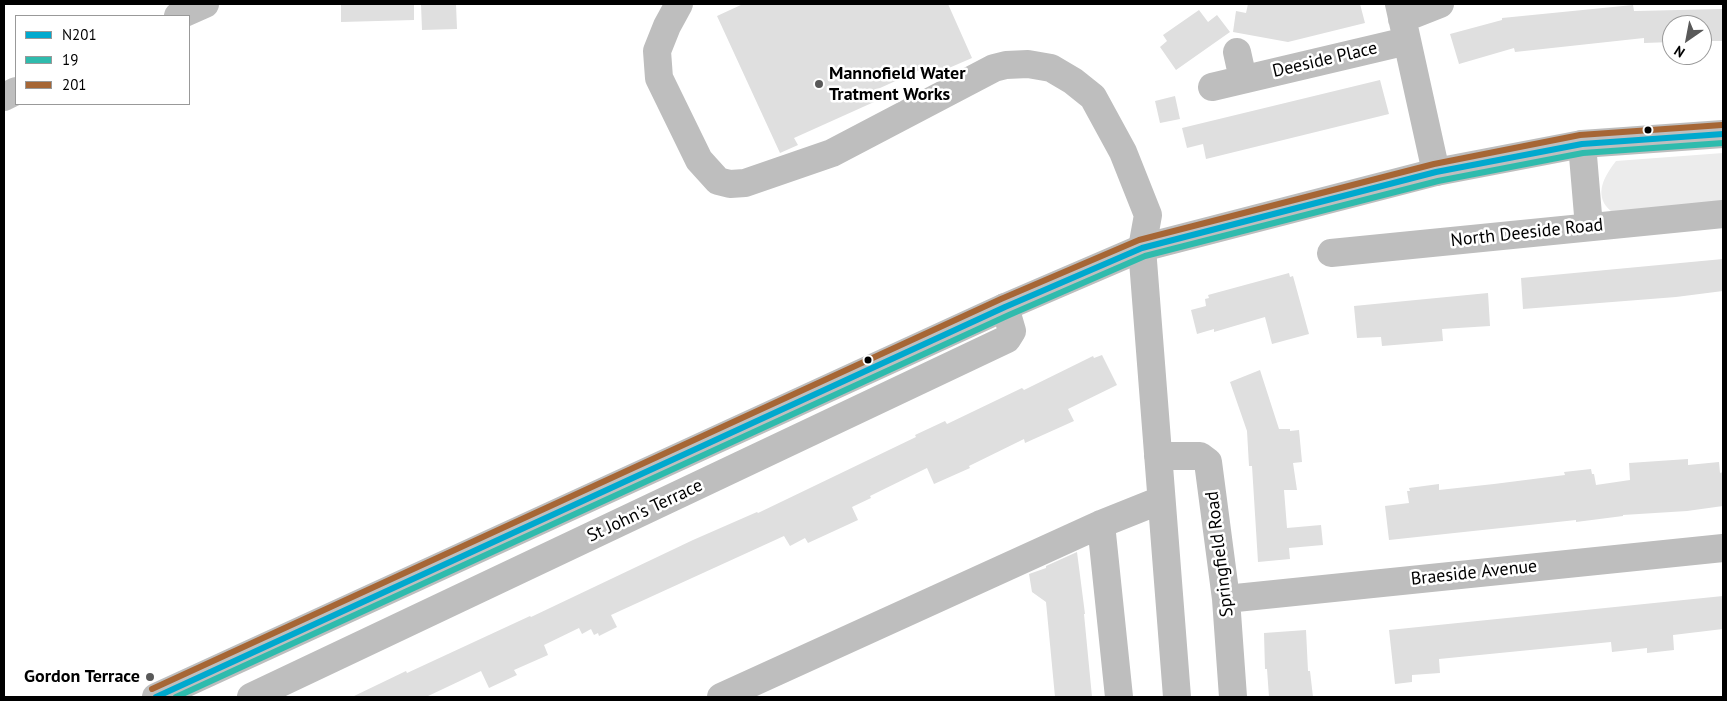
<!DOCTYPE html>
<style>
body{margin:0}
#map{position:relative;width:1727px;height:701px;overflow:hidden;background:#fff;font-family:"PT Sans",sans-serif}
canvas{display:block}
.frame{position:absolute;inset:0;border:5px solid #000;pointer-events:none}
.legend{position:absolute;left:15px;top:15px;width:175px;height:90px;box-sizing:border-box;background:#fff;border:1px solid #999;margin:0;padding:6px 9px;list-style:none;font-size:15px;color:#000}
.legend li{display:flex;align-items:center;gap:10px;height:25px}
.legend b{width:25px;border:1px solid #999}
.north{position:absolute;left:1662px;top:15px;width:50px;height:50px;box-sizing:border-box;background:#fff;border:1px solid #999;border-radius:50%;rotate:213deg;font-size:14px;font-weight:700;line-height:20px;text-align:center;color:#000}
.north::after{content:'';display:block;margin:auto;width:18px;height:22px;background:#595959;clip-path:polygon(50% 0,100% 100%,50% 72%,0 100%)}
</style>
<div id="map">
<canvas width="1727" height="701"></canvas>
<div class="frame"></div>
<ul class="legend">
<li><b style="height:6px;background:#00a9ce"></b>N201</li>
<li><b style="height:6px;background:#2fbbad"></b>19</li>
<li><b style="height:6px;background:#a66635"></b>201</li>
</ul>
<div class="north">N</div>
</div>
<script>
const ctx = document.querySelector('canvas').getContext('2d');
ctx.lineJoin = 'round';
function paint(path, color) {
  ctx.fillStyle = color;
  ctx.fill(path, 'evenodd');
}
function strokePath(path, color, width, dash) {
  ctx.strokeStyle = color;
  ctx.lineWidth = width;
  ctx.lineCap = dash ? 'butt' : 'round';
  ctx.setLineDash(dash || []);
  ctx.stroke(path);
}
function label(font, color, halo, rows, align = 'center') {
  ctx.font = font + ' "PT Sans",sans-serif';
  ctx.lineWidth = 5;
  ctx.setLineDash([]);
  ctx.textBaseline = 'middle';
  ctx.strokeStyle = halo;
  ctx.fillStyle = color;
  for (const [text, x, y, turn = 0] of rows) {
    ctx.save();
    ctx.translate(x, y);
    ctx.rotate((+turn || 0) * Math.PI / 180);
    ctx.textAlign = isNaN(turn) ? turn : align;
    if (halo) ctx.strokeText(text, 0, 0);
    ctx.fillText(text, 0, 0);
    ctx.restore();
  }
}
const green = new Path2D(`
 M 1723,153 L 1723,207 L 1619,217 C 1615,214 1609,210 1606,206 C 1595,191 1606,174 1616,161 Z`);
const building = new Path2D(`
 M 341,4 L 414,4 L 414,20 L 341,22 Z
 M 421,4 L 456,4 L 457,29 L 422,30 Z
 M 743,4 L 948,4 L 972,58 L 935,74 L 931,65 L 869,93 L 874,102 L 794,138 L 798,145 L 780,153 L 717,16 Z
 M 1248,4 L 1360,4 L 1365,23 L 1288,42 L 1233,32 L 1236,11 L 1246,13 Z
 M 1633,5 L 1634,11 L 1723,9 L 1723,41 L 1702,41 L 1702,25 L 1672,25 L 1672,42 L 1644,43 L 1644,38 L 1515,52 L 1514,48 L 1459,64 L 1450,34 L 1502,20 L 1502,18 Z
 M 1199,10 L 1208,22 L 1217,15 L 1230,32 L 1176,70 L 1160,47 L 1167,41 L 1163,35 Z
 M 1380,80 L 1389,114 L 1206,159 L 1203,144 L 1187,148 L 1182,128 Z
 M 1175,96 L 1180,119 L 1160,123 L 1155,101 Z
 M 1723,259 L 1723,291 L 1676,297 L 1523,309 L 1521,278 Z
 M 1289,273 L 1290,277 L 1293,276 L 1309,334 L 1272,344 L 1265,317 L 1214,332 L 1214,329 L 1197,334 L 1191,310 L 1206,306 L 1205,299 L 1209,298 L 1208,295 Z
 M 1488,293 L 1490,326 L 1442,329 L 1443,341 L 1382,346 L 1381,337 L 1357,338 L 1354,306 Z
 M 1102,355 L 1117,385 L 1068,409 L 1074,421 L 1025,443 L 1024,439 L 969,466 L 970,468 L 934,484 L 927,468 L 870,496 L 871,498 L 852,507 L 858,520 L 808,543 L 805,538 L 790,546 L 784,536 L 611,615 L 617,627 L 599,636 L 598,633 L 594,635 L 591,629 L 582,634 L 579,628 L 544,645 L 548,655 L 514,670 L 517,675 L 489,688 L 481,671 L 426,697 L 352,697 L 406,671 L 407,673 L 530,616 L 531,617 L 693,540 L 757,512 L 758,513 L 916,437 L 915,435 L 945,421 L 947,424 L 1022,388 L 1024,390 L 1093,356 L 1094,358 Z
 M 1260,370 L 1279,429 L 1290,429 L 1290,431 L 1299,430 L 1302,462 L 1293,463 L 1297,490 L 1284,490 L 1287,528 L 1321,525 L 1323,545 L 1289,548 L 1290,559 L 1258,562 L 1252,466 L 1249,466 L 1247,431 L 1230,382 Z
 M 1688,459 L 1688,465 L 1719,462 L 1720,473 L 1723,472 L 1723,506 L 1687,511 L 1623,515 L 1623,516 L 1576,522 L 1576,520 L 1389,540 L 1385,506 L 1409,503 L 1407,491 L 1410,491 L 1409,488 L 1439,484 L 1439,490 L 1494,484 L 1565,475 L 1564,472 L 1591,469 L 1592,474 L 1594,474 L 1596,485 L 1630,480 L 1629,463 Z
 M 1077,552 L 1085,614 L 1084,614 L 1092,697 L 1055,697 L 1046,602 L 1032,592 L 1029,574 L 1046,568 L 1046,566 Z
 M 1723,596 L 1723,629 L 1673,635 L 1674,650 L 1647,653 L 1647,648 L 1612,652 L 1611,642 L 1439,659 L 1440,673 L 1412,675 L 1412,682 L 1395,684 L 1389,630 Z
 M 1306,630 L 1308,671 L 1310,671 L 1313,697 L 1269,697 L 1267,669 L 1265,669 L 1264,633 Z`);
const minor = new Path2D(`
 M 679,4 L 667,26 L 657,51 L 659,78 L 699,160 L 718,181 L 730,184 L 745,183 L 832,153 L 994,68 L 1006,65 L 1028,64 L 1051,68 L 1073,81 L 1093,97 L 1123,152 L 1148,215 L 1142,248 L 1177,697
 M 1399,4 L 1436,172
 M 178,16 L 205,4
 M 1402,19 L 1440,4
 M 1237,52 L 1243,79
 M 1212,87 L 1407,41
 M 4,97 L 16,91
 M 1582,144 L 1589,227
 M 1331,253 L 1723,214
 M 1158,456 L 1200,456 L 1208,462 L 1226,599 L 1233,697
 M 1101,524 L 1119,697
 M 1226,599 L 1723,548
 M 251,697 L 1007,339 L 1012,331 L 1005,307
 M 721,697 L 1101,524 L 1161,500`);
const major = new Path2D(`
 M 156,697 L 1005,307 L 1142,248 L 1436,172 L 1582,144 L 1723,134`);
const bus1 = new Path2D(`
 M 156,697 L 1005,307 L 1142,248 L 1436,172 L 1582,144 L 1723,134`);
const bus2 = new Path2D(`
 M 176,697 L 1009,315 L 1145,256 L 1438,181 L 1583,153 L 1723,143`);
const bus3 = new Path2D(`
 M 152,689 L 1001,299 L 1139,240 L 1434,164 L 1580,135 L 1722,125`);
const markers = [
 [819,84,5,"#595959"],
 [1648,130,4.5,"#000"],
 [868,360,4.5,"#000"],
 [150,677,5,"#595959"]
];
const streetNames = [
 ["Deeside Place",1325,60,-13],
 ["North Deeside Road",1527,233,-6],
 ["St John's Terrace",645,511,-25],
 ["Springfield Road",1220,554,-97],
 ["Braeside Avenue",1474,573,-6]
];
const poiNames = [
 ["Mannofield Water",829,74],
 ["Tratment Works",829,95],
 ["Gordon Terrace",140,677,"right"]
];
paint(green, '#ececec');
paint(building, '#dfdfdf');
strokePath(minor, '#bebebe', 28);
strokePath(major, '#bebebe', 28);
strokePath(bus1, '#00a9ce', 6);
strokePath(bus2, '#2fbbad', 6);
strokePath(bus3, '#a66635', 6);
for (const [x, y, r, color] of markers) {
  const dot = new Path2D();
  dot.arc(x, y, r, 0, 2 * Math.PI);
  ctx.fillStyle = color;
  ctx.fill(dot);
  strokePath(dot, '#fff', 2);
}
label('18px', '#000', '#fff', streetNames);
label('bold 18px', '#000', '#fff', poiNames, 'left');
</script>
